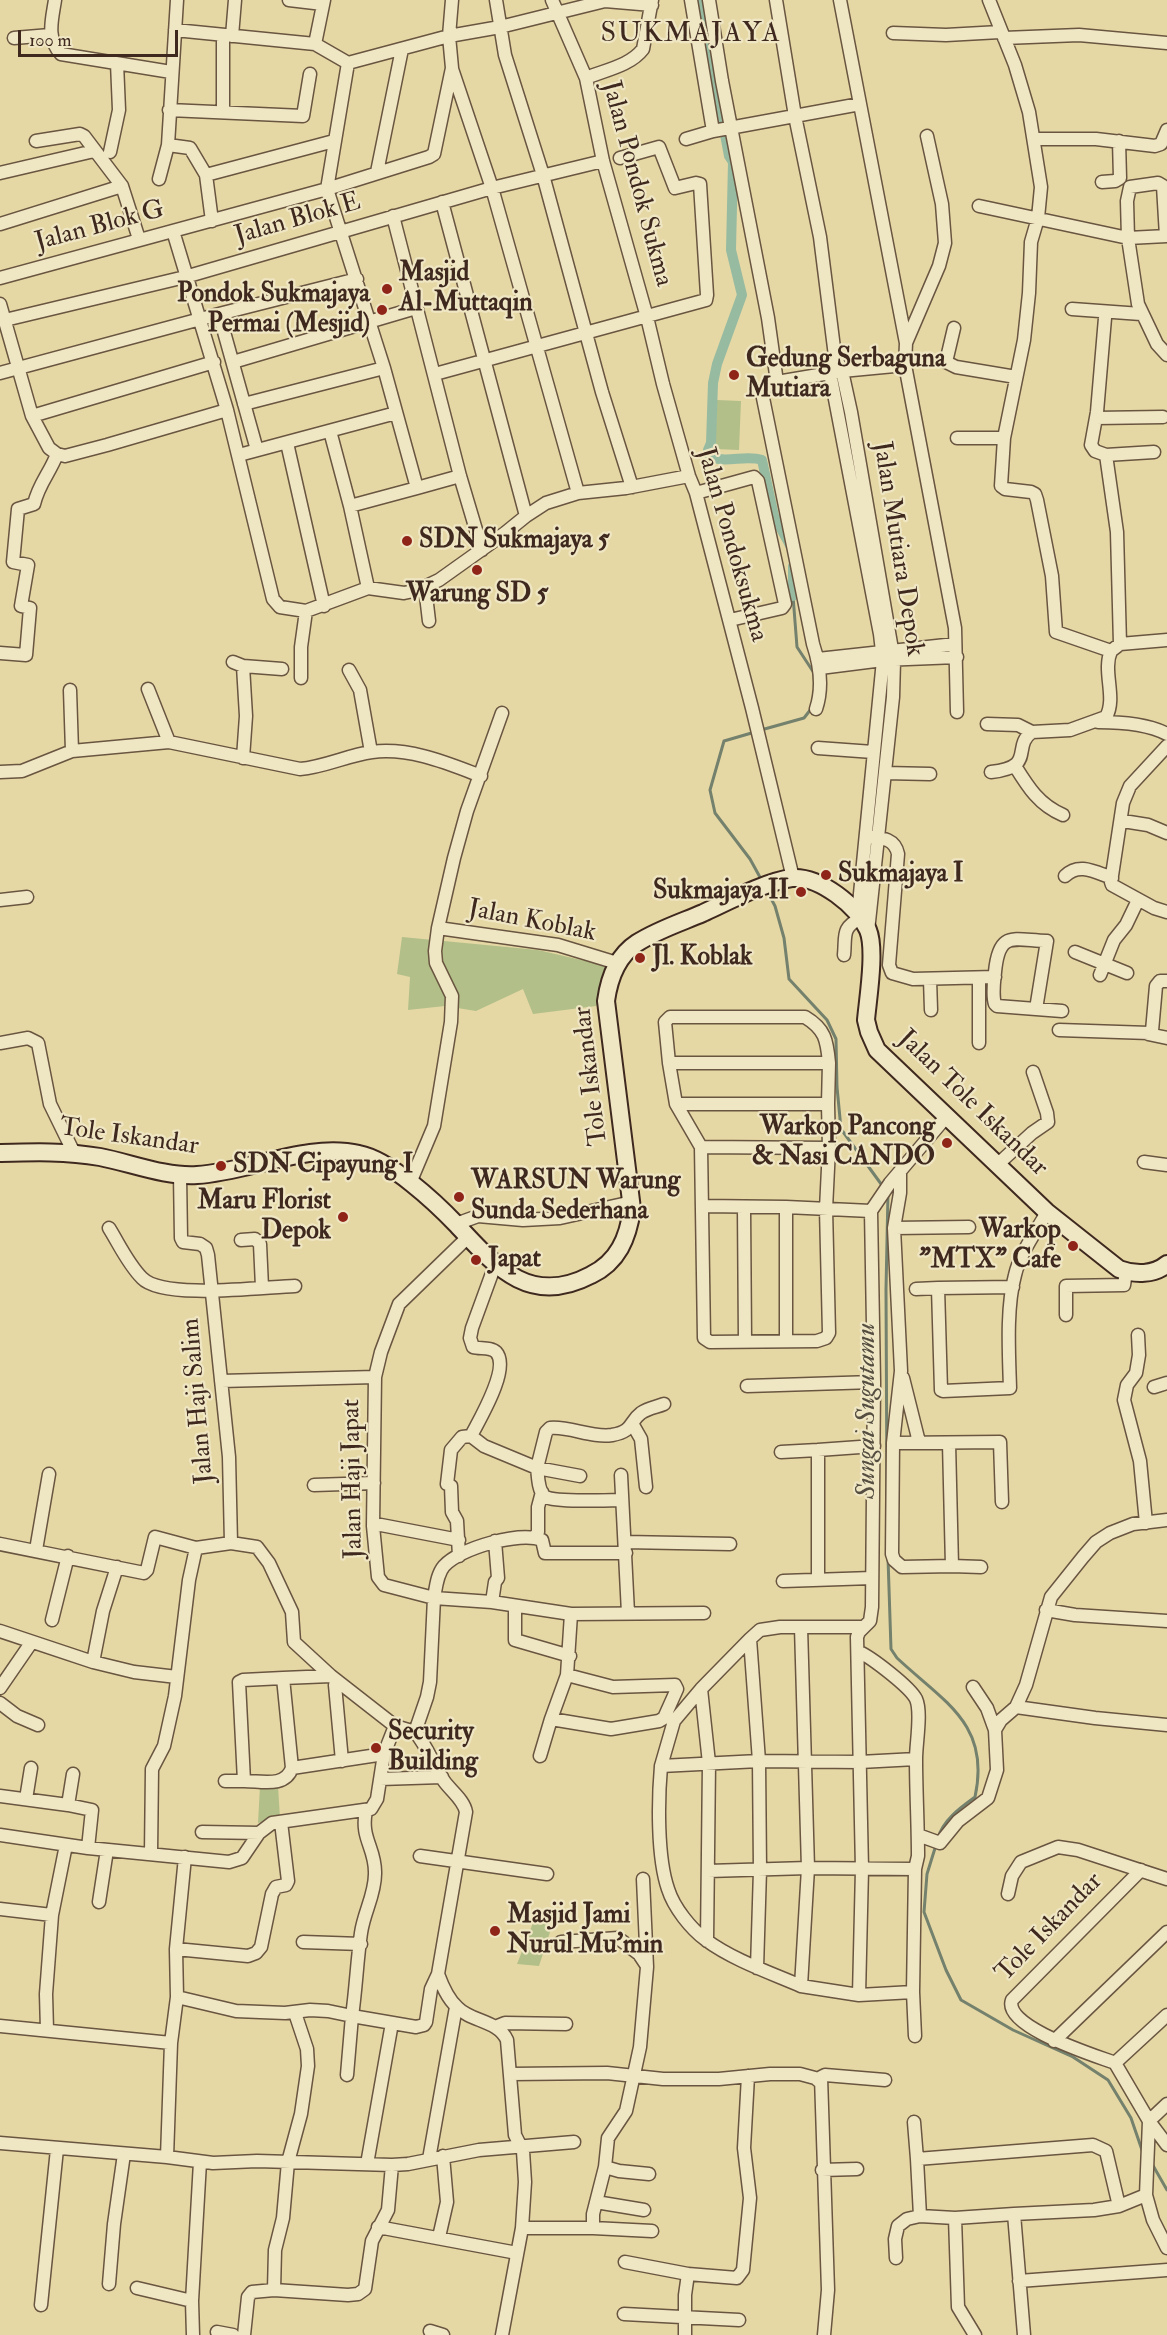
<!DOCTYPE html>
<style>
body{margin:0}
#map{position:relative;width:1167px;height:2335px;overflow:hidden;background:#e6d8a5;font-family:"IM FELL Double Pica",serif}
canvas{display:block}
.scale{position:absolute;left:18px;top:30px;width:160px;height:27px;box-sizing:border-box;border:3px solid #3f291f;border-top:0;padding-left:8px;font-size:18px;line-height:21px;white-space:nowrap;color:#3f291f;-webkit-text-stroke:4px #efe6c4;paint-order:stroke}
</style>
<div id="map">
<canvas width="1167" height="2335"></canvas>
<div class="scale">100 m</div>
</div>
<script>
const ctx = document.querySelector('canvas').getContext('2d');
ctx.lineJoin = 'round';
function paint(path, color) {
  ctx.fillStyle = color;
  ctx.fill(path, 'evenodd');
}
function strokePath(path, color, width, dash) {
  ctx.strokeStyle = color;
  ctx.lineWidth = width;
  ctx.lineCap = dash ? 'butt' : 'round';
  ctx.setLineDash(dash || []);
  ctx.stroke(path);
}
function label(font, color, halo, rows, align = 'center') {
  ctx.font = font + ' "IM FELL Double Pica",serif';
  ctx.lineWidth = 4.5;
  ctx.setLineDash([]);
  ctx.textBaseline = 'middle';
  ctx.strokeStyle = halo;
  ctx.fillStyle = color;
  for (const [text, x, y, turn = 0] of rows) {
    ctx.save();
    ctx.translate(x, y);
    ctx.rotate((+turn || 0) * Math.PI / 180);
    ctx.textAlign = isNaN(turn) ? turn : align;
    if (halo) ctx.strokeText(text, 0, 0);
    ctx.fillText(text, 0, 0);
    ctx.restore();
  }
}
const green = new Path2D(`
 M 717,400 L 741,401 L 739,450 L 715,449 Z
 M 402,937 L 538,950 L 620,969 L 596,1006 L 533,1014 L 523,989 L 476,1011 L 445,1006 L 408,1010 L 410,977 L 397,974 Z
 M 260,1786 L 278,1786 L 280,1818 L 258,1823 Z
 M 536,1915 L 552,1926 L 539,1966 L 517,1964 Z`);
const stream = new Path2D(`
 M 793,596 L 797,647 L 814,673
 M 761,730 L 804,718 L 811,709
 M 755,732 L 724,741 L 710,790 L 715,813 L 750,859 L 761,879
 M 767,891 L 775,906 L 784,938 L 789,979 L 827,1020 L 836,1039 L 837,1087 L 841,1129 L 884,1188
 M 887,1504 L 886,1289 L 888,1193
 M 888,1558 L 891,1649 L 897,1658 C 944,1702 991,1724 975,1797 C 960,1808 943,1820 938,1838
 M 936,1845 L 927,1874 L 924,1912 L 946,1970 L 961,2000 L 1013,2030 L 1073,2057 L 1108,2080 L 1131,2118 L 1143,2153
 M 1151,2162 L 1167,2190`);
const canal = new Path2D(`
 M 700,0 L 729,156 L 733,162 L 731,250 L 742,295 L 717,364 L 713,383 L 711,443 L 708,450 L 708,455 C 723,465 745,454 762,460 L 774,516 L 790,545
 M 793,596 L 793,566`);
const minor = new Path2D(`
 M 55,0 C 52,20 46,38 61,54 L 171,72
 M 289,0 L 323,4
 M 452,0 L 449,36 L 452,68 L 434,154 L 429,157 L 327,189 L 384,368 L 417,488 L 460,476
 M 496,0 L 505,55 L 543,175 L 602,392 L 632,487
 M 552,0 L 586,78 L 603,161 L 647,317 L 663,384 L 689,476 L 696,493 L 752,708 L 793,878
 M 709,0 L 722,81 L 768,318 L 777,382
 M 776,0 L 795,116 L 820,237 L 835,356 L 842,371 L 851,412 L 894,661 L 893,697 L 868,931
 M 840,0 L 906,343
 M 989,0 L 1015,65 L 1029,112 L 1041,187 L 1038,218 L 1031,242 L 1029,293 L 1024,340 L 1004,438 L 1001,486 L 1005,489 L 1031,492 L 1035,494 L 1037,500 L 1052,576 L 1056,632 L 1111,651
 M 175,30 L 315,44 L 348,63 L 449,36 L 500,27 L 605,1 L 652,5
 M 893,33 L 946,35 L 1000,32
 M 223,35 L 223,112
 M 232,36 L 235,0
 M 14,38 L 50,35
 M 1004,38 L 1079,35 L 1167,43
 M 315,44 L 324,0
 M 452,69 L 492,188 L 578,493
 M 586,78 C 605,70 630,66 643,49 L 652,0
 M 169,110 L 303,116 L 310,74
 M 713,131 L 860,104
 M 927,136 L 942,204 L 945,243 L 939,266 L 906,343 L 905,365 L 955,628 L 957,712
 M 686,139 L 713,131 L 691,0
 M 1034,139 L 1096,139 L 1155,146 L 1161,144 L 1167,130
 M 36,141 L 80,134 L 84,136 L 122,186 L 139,239
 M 168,145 L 190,148 L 206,175
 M 110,152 L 119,110 L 117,63
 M 377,172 L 402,49
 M 0,173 L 94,151
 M 159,179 L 168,145 L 177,0
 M 1102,182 L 1115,181 L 1120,178 L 1119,141
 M 442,202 L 526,516
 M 979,206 L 1128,238 L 1167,236
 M 393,216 L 460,476 L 482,550
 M 212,221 L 206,175 L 334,141
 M 0,224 L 122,186
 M 173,231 L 227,410 L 273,599 L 280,607 L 306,611 L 368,588 L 404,593 L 418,590 L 439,580 L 505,533 L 526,516 L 546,503 L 578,493 L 626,488 L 689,476
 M 1166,236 L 1163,186 L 1158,183 L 1130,187 L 1127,201 L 1128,238 L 1138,304 L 1157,344 L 1167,355
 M 0,278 L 327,189 L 348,63
 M 0,304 L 32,416 L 49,448 L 57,454 L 65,456 L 107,445 L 227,410
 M 1072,309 L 1141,314
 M 219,314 L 257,450
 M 1105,318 L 1097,412 L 1091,445 L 1095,451 L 1106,455 L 1117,532 L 1120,644
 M 5,320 L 185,277 L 492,188 L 603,161
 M 954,328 L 946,362 L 956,367 L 1016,377
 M 835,356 L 830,373 L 880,634 L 883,660 L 858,914
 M 233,362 L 416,308
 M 0,373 L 219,314 L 357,279
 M 435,374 L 706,300 L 707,295 L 700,184 L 696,183 L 675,188 L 659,147 L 620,158
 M 244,404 L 384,368
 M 32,416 L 214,362
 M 1096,418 L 1163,417
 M 330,431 L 350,506 L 368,588
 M 957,438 L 1004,438
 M 287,443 L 324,606
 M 239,455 L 396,413
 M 1106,455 L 1154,452
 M 696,493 L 754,477 L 758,481 L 785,604 L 782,608 L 730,620
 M 350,506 L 417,488
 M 425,587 L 429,621
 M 0,653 L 26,655 L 30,608 L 21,606 L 28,565 L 13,562 L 18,509 L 34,504 C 39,483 50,473 57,454
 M 818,659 L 955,644
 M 233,662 L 243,666 L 246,716 L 243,758
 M 243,666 L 282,669
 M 820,668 L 883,660 L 957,657
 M 349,670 L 360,690 L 371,752
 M 301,678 L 301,647 L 306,611
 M 148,689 L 169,742
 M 70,690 L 72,751
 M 816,709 C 823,688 820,665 813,644 L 762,393 L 768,384 L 777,382 L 842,371 L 905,365
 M 1098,722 C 1120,722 1148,724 1167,734
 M 987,724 L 1018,725 L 1032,732
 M 1167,746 L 1130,786 L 1123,803 L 1111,882 L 1112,885 L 1154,908 L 1167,912
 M 818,748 L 873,752
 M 1015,766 C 1028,787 1039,805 1063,815
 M 0,772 L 22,771 L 72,751 L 169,742 L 300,769 C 325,767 348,755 372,752 C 409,747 447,763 481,776
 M 991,772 C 1037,767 1011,747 1032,732 L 1070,730 L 1106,717 C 1117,698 1102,671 1111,651 L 1120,644 L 1167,640
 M 885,773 L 930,774
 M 1120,823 L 1123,821 L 1148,825 L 1167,833
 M 870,837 C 883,838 895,839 898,854 L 889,965 L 892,973 L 913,979 L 995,977
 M 1065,876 C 1079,862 1095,872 1112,878
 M 0,900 L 27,897
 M 438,928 L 558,945 L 617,963
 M 1075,952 L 1127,973
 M 844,955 C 846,935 841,928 861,918
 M 1100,975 L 1114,940 L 1126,925 L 1138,900
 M 979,978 L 979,1043
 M 930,979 L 931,1010
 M 1036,1009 L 1047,941 C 1013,940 999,930 995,972 C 994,982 992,995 995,1004 L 997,1006 L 1062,1011
 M 1059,1030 L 1149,1033 L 1152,1031 L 1156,986 L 1160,981 L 1167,981
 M 1148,1034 L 1167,1038
 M 0,1043 L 28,1038 L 38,1043 L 50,1104 L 74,1153
 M 669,1063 L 829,1063 L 828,1104
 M 676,1104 L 828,1104 L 829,1148
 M 701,1147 L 829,1148 L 826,1209 L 829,1333 L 826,1338 L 817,1341 L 710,1342 L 704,1338 L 701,1147 L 676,1104 L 669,1063 L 665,1022 L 670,1017 L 805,1017 C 825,1029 827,1040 829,1063
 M 1144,1162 L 1167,1165
 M 997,1165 L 1032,1133 L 1048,1122 L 1047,1113 L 1033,1072
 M 180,1175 L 181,1238 L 183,1242 L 200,1244 L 206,1248 L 208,1255 L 229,1457 L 231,1543
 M 410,1183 L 434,1126 L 451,1022 L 452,996 L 436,963 L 435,951 L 438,928 L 454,858 L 467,811 L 502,713
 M 703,1206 L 786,1207 L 871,1211
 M 786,1207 L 786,1340
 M 744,1208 L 745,1341
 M 456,1224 L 478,1216 L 523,1220 L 560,1218 L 632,1202
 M 109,1228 C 119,1244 128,1264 142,1278 C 163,1300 263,1287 295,1286
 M 894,1228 L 900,1193 L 900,1171
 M 241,1240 L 255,1239 L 260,1244 L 262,1287
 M 1013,1287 L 938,1288 L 941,1390 L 943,1391 L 1010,1388 C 1009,1354 1006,1308 1015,1275 C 1020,1253 1036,1232 1047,1212
 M 916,1289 L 938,1288
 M 1066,1315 L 1066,1286 L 1124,1285 L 1126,1272
 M 1138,1335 L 1139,1355 L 1136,1373 L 1127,1385 L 1124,1400 L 1140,1461 L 1146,1523
 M 903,1378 L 919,1442
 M 221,1381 L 375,1377
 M 747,1386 L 874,1382
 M 1154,1387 L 1167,1383
 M 633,1425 L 641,1439 L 646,1487
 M 471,1436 C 479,1420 511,1368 496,1352 C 491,1347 480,1349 473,1347 L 470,1338 L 472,1328 L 495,1265
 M 893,1443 L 1000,1442 L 1002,1502
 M 949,1443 L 952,1566 L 902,1567 L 894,1560 L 892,1554 L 893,1443 L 901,1371 L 894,1228 L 969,1227
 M 781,1452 L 818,1450
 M 621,1475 L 628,1613
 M 580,1476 L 537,1468 L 546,1432 L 550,1428 C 570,1426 591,1438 612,1435 C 634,1431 629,1422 641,1413 C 648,1408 657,1407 664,1404
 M 314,1485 L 374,1483
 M 373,1526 L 381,1525 L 459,1540
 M 535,1537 L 538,1532 L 538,1507 L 542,1492
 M 625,1542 L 730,1544
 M 0,1544 L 144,1573 L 147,1570 L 155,1537 L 196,1548 L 231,1543 L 257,1547 L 269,1563 L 292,1612 L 294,1642 L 331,1676 L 395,1726 L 415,1732
 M 36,1550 L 49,1474
 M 626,1553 L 545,1553 L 542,1540 C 520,1531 460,1548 444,1566 C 437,1574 436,1587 434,1598 L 492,1602 L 571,1614 L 704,1613
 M 459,1556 L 457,1521 L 452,1512 L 451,1486 L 447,1484 L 451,1450 L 462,1437 L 471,1436 L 484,1446 L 537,1468 C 538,1475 538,1490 544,1496 C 553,1503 609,1500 622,1500
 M 952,1566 L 981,1567
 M 818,1580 L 818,1450 L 874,1446
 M 783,1581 L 872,1578
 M 492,1602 L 495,1582 L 498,1578 L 495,1541
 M 515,1606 L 515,1640 L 570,1656
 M 1046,1610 L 1075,1615 L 1167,1621
 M 52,1620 L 68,1556
 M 801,1627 L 808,1868 L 801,1986 L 859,1995 L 913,1992
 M 864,1627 L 780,1627 L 760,1630 L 750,1639 L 759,1761 L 860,1762 L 916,1759
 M 0,1631 L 93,1662 L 134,1672 L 177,1677
 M 859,1652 C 871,1657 910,1687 916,1699 C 922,1712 916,1743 916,1759 C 916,1791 918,1824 918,1856 L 915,1869 L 913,1992 L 915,2036
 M 93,1662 L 103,1611 L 117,1567
 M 283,1678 L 292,1768 C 285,1788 262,1781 244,1781 L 239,1682 L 243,1680 Z
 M 283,1678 L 331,1676
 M 335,1685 L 342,1761
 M 0,1688 L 31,1643
 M 0,1703 L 17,1716 L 38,1725
 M 1016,1707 L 1095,1718 L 1167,1725
 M 551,1719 L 611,1729 L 659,1721 L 664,1718 L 677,1689 L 675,1685 L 613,1687 L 567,1675
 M 995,1730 L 1001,1720 L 1016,1707 L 1026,1685 L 1051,1597 L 1083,1557 L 1096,1542 L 1110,1533 L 1133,1524 L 1167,1520
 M 415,1732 C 428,1747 433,1765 444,1781 C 451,1791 464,1800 466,1812 L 438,1974 C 442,1985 447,1998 457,2007 C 471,2022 498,2020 507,2040 L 515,2135 L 523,2151 L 525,2182 L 522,2228 L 502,2335
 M 415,1732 L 427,1697 L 430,1682 L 434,1598 L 384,1585 L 378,1577 L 373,1526 L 375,1377 L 381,1352 L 399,1304 L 467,1238
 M 540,1756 L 551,1719 L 567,1675 L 571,1614
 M 661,1766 L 674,1721 L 701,1689
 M 292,1768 L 384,1754
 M 380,1779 L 442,1777
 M 225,1781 L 244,1781
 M 0,1796 L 68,1805 L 92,1810 L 88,1848
 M 26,1799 L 31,1768
 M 68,1805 L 73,1774
 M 366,1811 C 360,1839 376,1848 375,1874 C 375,1895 364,1912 361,1933 C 357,1960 356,1989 352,2016 L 416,2027 L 424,2025 L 426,2022 L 431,1989 L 438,1974
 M 202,1832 L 259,1833 L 272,1823 L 371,1809 L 377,1799 L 384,1754 L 395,1726
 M 0,1835 L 88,1848 L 229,1862 L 242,1858 L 259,1833
 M 918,1835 L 940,1843 L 958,1821 L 988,1798 L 997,1770 L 995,1730 L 987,1708 L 973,1687
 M 151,1854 L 152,1769 L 164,1746 L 175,1696 L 189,1580 L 196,1548
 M 420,1856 L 547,1874
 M 708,1871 L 808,1868 L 915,1869
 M 1008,1894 L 1012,1876 L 1021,1862 L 1058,1847 L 1078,1850 L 1167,1879
 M 99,1902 L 107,1850
 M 0,1909 L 52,1915 L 46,1994 L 47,2030
 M 52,1915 L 66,1845
 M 707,1941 L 709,1763 L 701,1689 L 750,1639
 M 303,1942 L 361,1944
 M 561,1942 L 618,1938 L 639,1954 L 647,1966
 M 176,1949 L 248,1956 L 256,1953 L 261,1947 L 272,1894 L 276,1887 L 286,1885 L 288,1881 L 281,1822
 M 757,1968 L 760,1870 L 759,1761 L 661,1766 C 658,1800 657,1857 668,1889 C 674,1908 691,1929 706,1940 C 733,1960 771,1973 801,1986
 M 859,1995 L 862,1869 L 857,1637 L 859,1632 L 870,1621 L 872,1607 L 874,1382 L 871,1211 L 890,1183 L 946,1117
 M 177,1997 L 236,2011 L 285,2013 L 310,2010 L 328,2011 L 352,2016 L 347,2075
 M 0,2026 L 171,2043
 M 495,2027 L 505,2023 L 566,2024
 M 1054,2041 L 1167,1932
 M 1115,2063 C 1097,2056 1002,2027 1012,2000 L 1141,1870
 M 1115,2063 L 1149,2121 L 1167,2145
 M 1115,2063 L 1167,2015
 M 511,2074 L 607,2073 L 663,2079 L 719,2079 L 770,2074 L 800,2074 L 815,2078 L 820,2082
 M 1167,2104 L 1149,2121 L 1146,2195 L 1153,2220 L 1167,2248
 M 914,2122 L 917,2159
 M 0,2143 L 167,2157 L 213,2163 L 257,2161 L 392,2165 L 408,2164 L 479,2150 L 574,2142
 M 167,2157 L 171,2043 L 177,1997 L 176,1949 L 185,1857
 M 429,2159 L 456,2007
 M 367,2164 L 392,2023
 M 605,2167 L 619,2171 L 649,2174
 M 822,2170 L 857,2169
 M 596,2202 L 644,2210
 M 1014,2214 L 1094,2210 L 1119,2206 L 1146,2195
 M 920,2216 L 917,2159 L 1093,2145 L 1106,2151 L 1119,2206
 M 955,2218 L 958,2307 L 975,2335
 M 378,2227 L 517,2253
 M 522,2228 L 593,2228 L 652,2231
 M 593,2228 L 593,2214 L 605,2167 L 608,2138 L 626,2111 L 640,2047 L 647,1967 L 643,1879
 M 439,2237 L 447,2202 L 443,2156
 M 896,2258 L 895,2239 L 898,2226 L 907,2219 L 920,2216 L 955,2218 L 1014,2214 L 1024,2335
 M 625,2262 L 688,2274
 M 1019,2281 L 1167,2270
 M 109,2284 L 114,2224 L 124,2154
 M 137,2288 L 192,2301
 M 274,2290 L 275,2250 L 283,2218 L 288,2162 L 301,2114 L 308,2066 L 307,2049 L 295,2013
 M 41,2305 L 57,2149
 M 624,2314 L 739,2320
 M 430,2331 L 443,2335
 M 217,2332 L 233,2335
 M 193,2335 L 192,2301 L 200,2162
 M 244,2335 L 248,2297 L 252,2292 L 274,2290 L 348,2295 L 358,2294 L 365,2289 L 372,2241 L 388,2210 L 392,2165
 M 685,2335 L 685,2295 L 688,2274 L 737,2278 L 743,2270 L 750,2198 L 744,2148 L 748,2076
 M 824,2335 L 828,2290 L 821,2077 L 825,2075 L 885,2080`);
const secondary = new Path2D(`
 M 0,1153 C 34,1152 66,1151 100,1157 C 131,1163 165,1177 197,1175 C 249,1172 308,1142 359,1154 C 390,1160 435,1202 457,1225 C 496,1267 530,1307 591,1275 C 618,1262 628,1238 632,1209 L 606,1001 C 609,979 617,956 637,943 C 657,930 682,922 703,913 C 727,902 767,881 792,878 C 820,876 857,906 868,930 C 876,949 868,998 866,1020 L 869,1032 L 877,1050 L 1047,1212 L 1119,1269 C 1135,1275 1154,1275 1167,1264`);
const markers = [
 [387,289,6,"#8f2418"],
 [382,310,6,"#8f2418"],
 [734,375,6,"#8f2418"],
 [407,541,6,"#8f2418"],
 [477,570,6,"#8f2418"],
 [826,875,6,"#8f2418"],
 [801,892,6,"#8f2418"],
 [640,958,6,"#8f2418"],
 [947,1143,6,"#8f2418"],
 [221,1166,6,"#8f2418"],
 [459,1197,6,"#8f2418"],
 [343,1217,6,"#8f2418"],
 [1073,1246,6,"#8f2418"],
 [476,1260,6,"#8f2418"],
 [376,1748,6,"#8f2418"],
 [495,1931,6,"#8f2418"]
];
const streetNames = [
 ["Jalan Pondok Sukma",636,184,75],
 ["Jalan Blok E",298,220,-16],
 ["Jalan Blok G",100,227,-15],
 ["Jalan Pondoksukma",731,545,74],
 ["Jalan Mutiara Depok",897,549,81],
 ["Jalan Koblak",532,922,11],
 ["Tole Iskandar",592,1076,-97],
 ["Jalan Tole Iskandar",972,1104,44],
 ["Tole Iskandar",129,1138,8],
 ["Jalan Haji Salim",199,1401,-95],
 ["Jalan Haji Japat",354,1479,-91],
 ["Tole Iskandar",1050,1928,-46]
];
const poiNames = [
 ["Masjid",399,274],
 ["Al-Muttaqin",399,304],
 ["Pondok Sukmajaya",370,295,"right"],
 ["Permai (Mesjid)",370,325,"right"],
 ["Gedung Serbaguna",746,360],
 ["Mutiara",746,390],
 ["SDN Sukmajaya 5",419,541],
 ["Warung SD 5",477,595,"center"],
 ["Sukmajaya I",838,875],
 ["Sukmajaya II",789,892,"right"],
 ["Jl. Koblak",652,958],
 ["Warkop Pancong",935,1128,"right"],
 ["& Nasi CANDO",935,1158,"right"],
 ["SDN Cipayung I",233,1166],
 ["WARSUN Warung",471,1182],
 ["Sunda Sederhana",471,1212],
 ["Maru Florist",331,1202,"right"],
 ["Depok",331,1232,"right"],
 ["Warkop",1061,1231,"right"],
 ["\"MTX\" Cafe",1061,1261,"right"],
 ["Japat",488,1260],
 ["Security",388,1733],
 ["Building",388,1763],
 ["Masjid Jami",507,1916],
 ["Nurul Mu'min",507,1946]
];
const waterNames = [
 ["Sungai Sugutamu",868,1411,-90]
];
const quarterNames = [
 ["SUKMAJAYA",691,35]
];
paint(green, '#b2bf89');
strokePath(stream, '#74816d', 3);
strokePath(canal, '#97bba1', 10);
strokePath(minor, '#695540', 15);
strokePath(secondary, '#3f291f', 20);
strokePath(minor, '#efe6c4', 12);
strokePath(secondary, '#efe6c4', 16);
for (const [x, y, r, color] of markers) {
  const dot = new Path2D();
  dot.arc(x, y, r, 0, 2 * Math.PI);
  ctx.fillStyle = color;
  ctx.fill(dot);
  strokePath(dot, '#efe6c4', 2);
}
label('26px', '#3f291f', '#efe6c4', streetNames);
label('bold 26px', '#3f291f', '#efe6c4', poiNames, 'left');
label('italic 27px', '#554e40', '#efe6c4', waterNames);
ctx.letterSpacing = '1.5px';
label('28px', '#3f291f', '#efe6c4', quarterNames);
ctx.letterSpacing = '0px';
</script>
